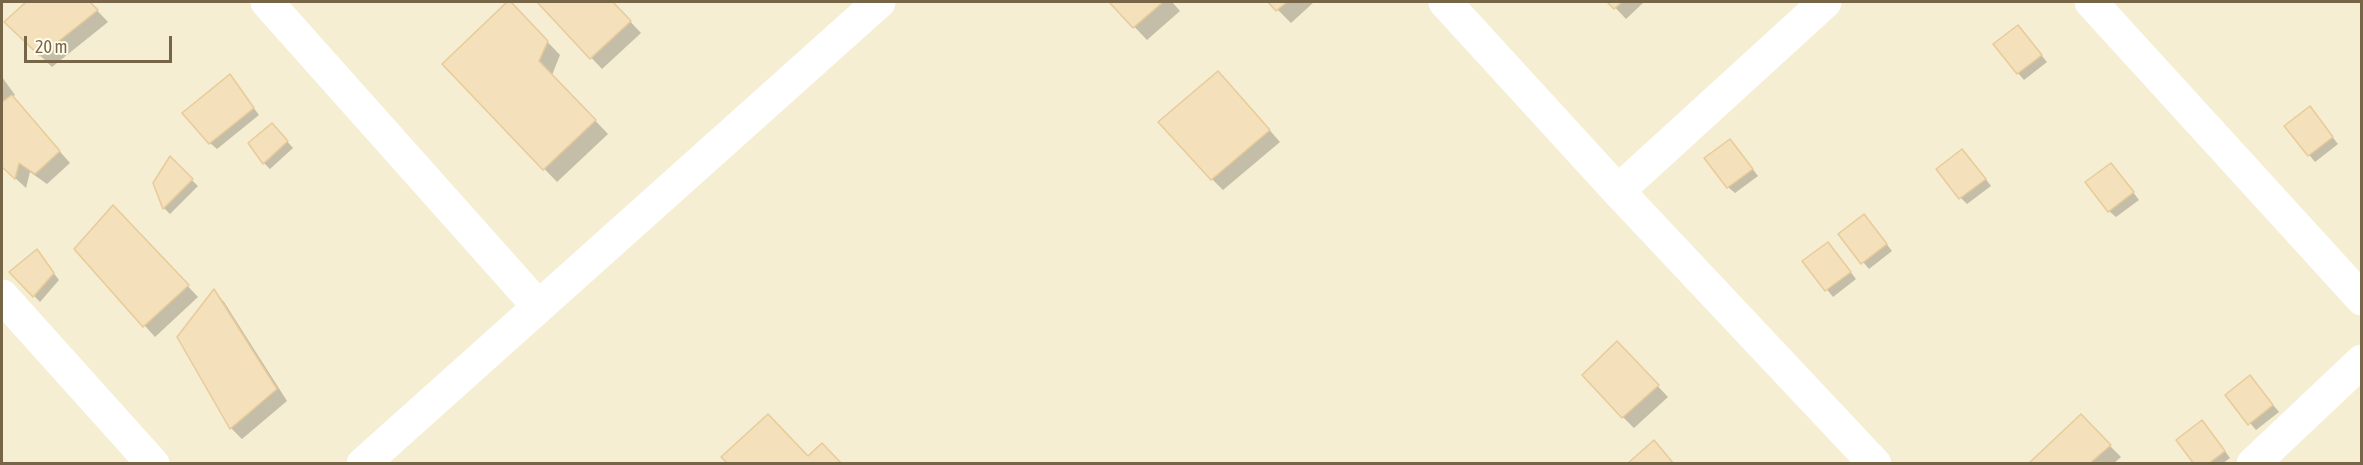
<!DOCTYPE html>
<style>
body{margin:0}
#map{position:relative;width:2363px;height:465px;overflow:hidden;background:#fdfae4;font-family:"Asap Condensed",sans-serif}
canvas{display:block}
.frame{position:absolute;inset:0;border:3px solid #776548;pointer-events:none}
.scale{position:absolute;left:24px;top:36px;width:148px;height:27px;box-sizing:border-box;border:3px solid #776548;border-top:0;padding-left:8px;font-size:18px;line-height:21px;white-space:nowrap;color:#776548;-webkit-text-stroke:4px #fffceb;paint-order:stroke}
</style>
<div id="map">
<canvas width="2363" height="465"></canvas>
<div class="frame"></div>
<div class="scale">20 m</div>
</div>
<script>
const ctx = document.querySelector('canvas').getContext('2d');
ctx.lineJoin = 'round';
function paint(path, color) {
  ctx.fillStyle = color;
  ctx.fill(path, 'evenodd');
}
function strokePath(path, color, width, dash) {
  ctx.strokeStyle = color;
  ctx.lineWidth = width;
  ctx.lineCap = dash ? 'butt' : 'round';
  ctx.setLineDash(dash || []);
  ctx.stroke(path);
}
const residential = new Path2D(`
 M 2,2 L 2361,2 L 2361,463 L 2,463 Z`);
const shadow = new Path2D(`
 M 28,2 L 89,2 L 108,22 L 52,67 L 6,22 Z
 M 509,2 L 560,55 L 552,75 L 608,134 L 557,182 L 444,64 Z
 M 539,2 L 612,2 L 641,33 L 602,69 Z
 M 1111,2 L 1172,2 L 1180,11 L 1147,40 Z
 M 1270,2 L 1314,2 L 1291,23 Z
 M 1610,2 L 1644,2 L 1626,19 Z
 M 2018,27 L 2047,62 L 2024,80 L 2018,73 Z
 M 230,76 L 259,115 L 217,149 L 210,143 Z
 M 2,77 L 15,95 L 12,97 L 70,163 L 47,184 L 30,172 L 26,188 L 2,166 Z
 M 1229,84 L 1280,142 L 1223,190 L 1212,179 Z
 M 2310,108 L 2338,144 L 2315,162 L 2286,126 Z
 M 278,131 L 293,148 L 270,169 L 264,163 Z
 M 1736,147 L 1758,176 L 1735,193 L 1728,187 Z
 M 1969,157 L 1991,186 L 1967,204 L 1961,198 Z
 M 170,159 L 198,186 L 170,214 L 164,208 Z
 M 2117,171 L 2139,200 L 2116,217 L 2109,211 Z
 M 124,218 L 198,297 L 155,337 L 76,249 Z
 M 1870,223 L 1892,251 L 1869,269 L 1840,234 Z
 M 1834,250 L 1856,279 L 1833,297 L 1804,261 Z
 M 37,251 L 59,280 L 40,302 L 11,272 Z
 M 214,291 L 224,302 L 287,401 L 242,439 L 231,428 L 179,337 Z
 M 1617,343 L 1668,397 L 1634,428 L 1623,417 Z
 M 2250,377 L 2279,412 L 2256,430 L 2227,395 Z
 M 2081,417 L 2121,457 L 2113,464 L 2030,464 Z
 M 2208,428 L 2230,458 L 2222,464 L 2196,464 Z`);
const building = new Path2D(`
 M 26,2 L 90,2 L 98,10 L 40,56 L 4,22 Z
 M 507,2 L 511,2 L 548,41 L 539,61 L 596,120 L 543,170 L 442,64 Z
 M 537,2 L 613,2 L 631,21 L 590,59 Z
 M 1109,2 L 1163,2 L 1133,28 Z
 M 1268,2 L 1287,2 L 1276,11 Z
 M 1607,2 L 1622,2 L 1614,9 Z
 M 2018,25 L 2042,55 L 2017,74 L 1993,44 Z
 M 1218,71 L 1270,130 L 1211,180 L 1158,122 Z
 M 230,74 L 254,108 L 209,144 L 182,113 Z
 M 12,95 L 60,151 L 35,174 L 19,163 L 15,179 L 2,167 L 2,102 Z
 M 2310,106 L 2333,137 L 2308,156 L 2284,126 Z
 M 272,123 L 288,141 L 263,164 L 248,143 Z
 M 1730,139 L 1753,169 L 1727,188 L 1704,158 Z
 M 1962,149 L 1986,179 L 1959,199 L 1936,169 Z
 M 170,156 L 193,179 L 163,209 L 153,183 Z
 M 2111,163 L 2134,192 L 2108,212 L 2085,182 Z
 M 113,205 L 189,285 L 143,327 L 74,249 Z
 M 1864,214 L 1887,244 L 1861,264 L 1838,234 Z
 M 1828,242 L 1851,272 L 1825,291 L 1802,261 Z
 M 37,249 L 54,273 L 33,297 L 9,272 Z
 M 214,289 L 277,389 L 230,429 L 177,337 Z
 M 1617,341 L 1659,385 L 1622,418 L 1582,375 Z
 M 2250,375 L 2273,405 L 2248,425 L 2225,395 Z
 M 768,414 L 808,456 L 822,443 L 842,464 L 728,464 L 721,457 Z
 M 2081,414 L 2111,445 L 2089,464 L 2028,464 Z
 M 2202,420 L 2225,451 L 2208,464 L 2194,464 L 2176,440 Z
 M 1654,440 L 1674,464 L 1627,464 Z`);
const minor = new Path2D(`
 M 267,2 L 538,306
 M 1445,2 L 1618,191 L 1875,464
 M 2091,2 L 2362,299
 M 1618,191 L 1825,2
 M 2,296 L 153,464
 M 363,464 L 879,2
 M 2253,464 L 2362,361`);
paint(residential, '#f5eed2');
paint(shadow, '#0003');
paint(building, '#f4e0ba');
strokePath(building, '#e8cb99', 1.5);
strokePath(minor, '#fff', 33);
</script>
